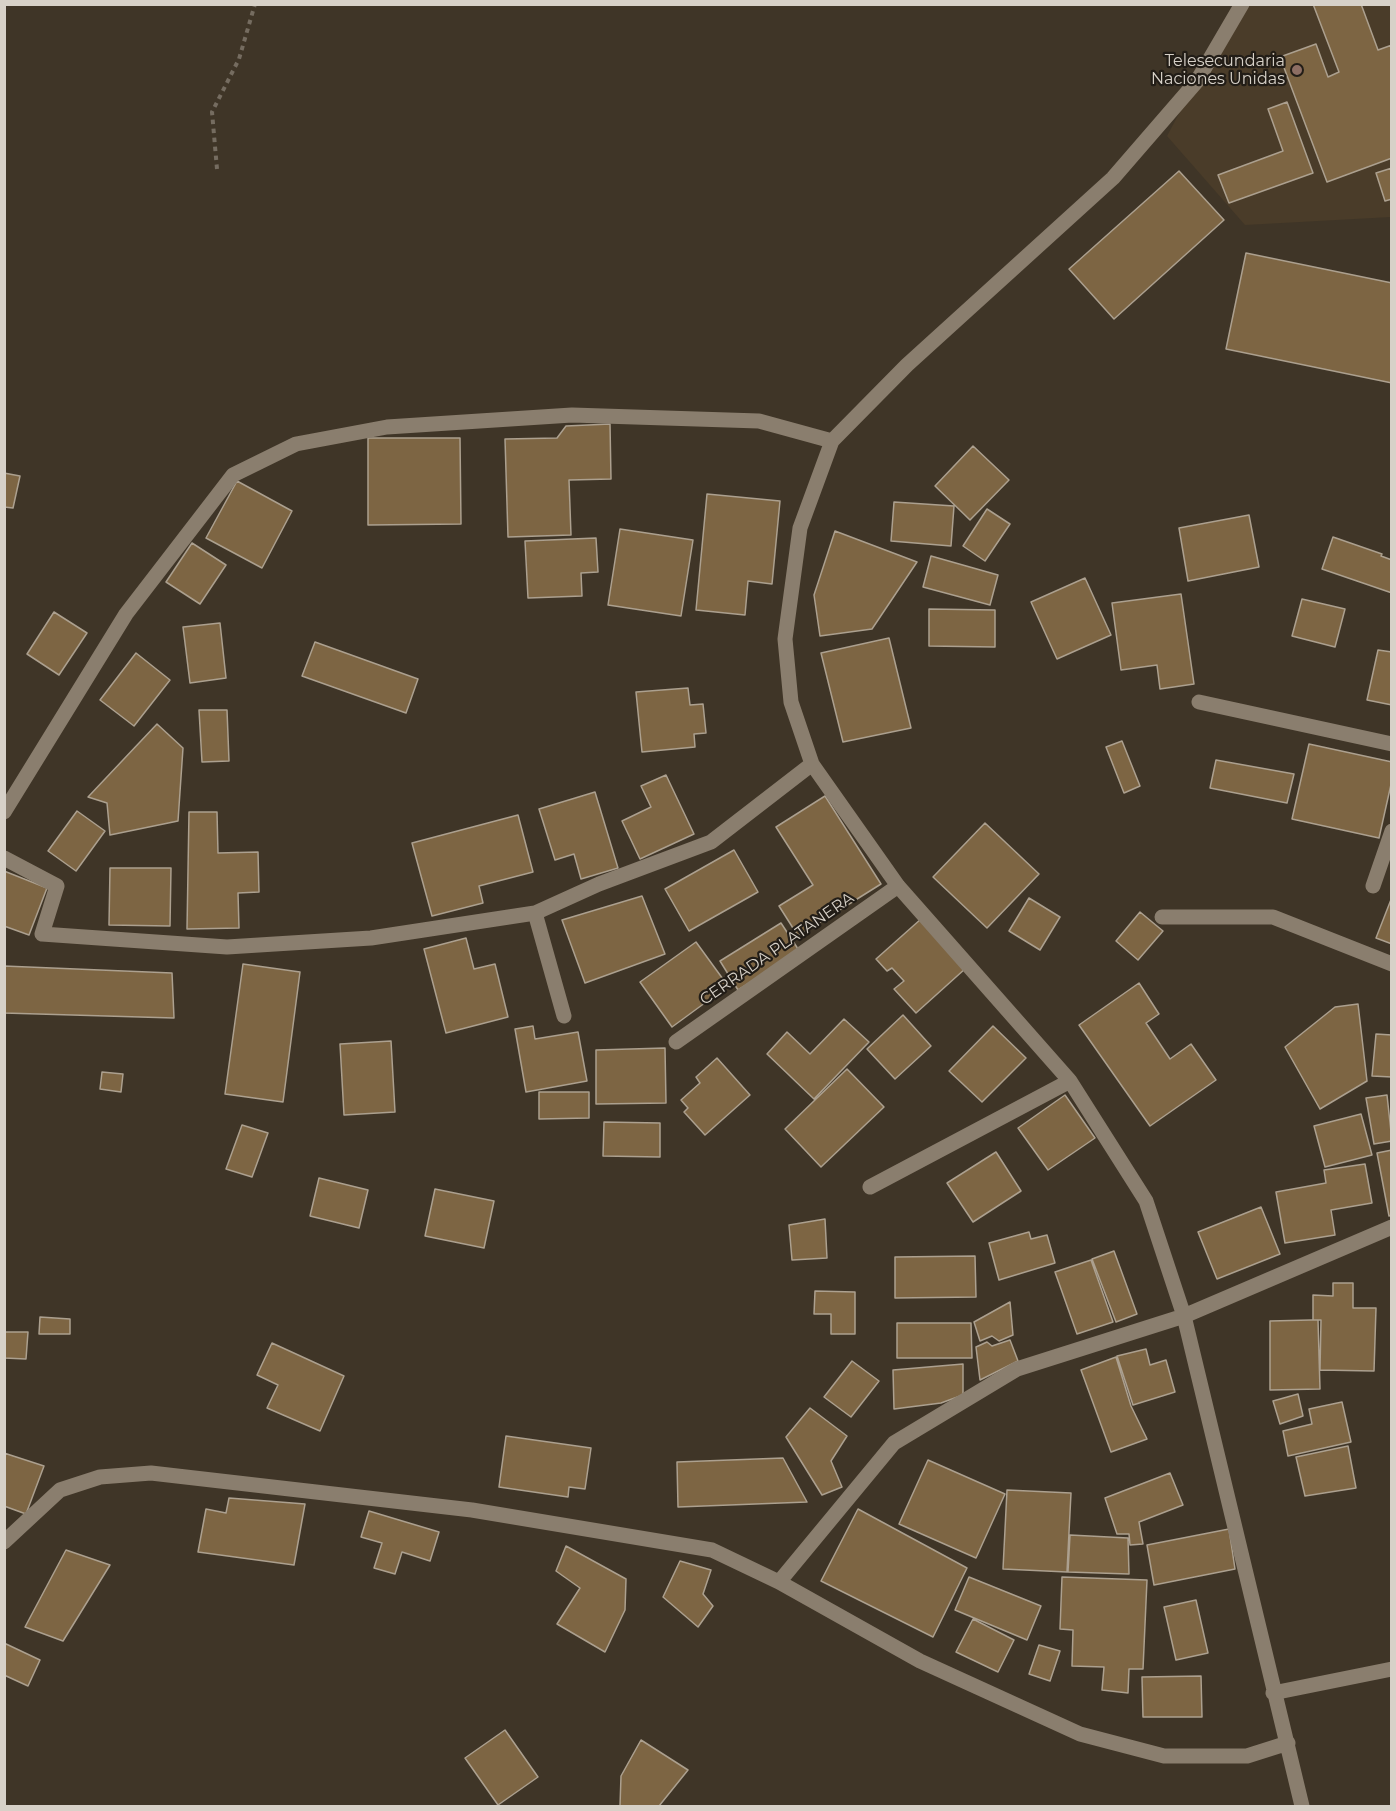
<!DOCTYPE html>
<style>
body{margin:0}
#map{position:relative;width:1396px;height:1811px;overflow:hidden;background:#3f3527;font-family:Montserrat,sans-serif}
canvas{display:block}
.frame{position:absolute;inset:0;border:6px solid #d7d1c8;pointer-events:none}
</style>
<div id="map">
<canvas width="1396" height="1811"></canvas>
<div class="frame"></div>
</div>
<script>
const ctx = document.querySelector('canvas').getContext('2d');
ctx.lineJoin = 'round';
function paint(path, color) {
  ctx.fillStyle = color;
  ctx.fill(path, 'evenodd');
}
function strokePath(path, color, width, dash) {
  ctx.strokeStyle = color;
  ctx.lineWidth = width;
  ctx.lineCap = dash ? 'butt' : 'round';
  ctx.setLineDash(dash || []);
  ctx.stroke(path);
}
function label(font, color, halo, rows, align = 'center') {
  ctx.font = font + ' Montserrat,sans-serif';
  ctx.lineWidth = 4.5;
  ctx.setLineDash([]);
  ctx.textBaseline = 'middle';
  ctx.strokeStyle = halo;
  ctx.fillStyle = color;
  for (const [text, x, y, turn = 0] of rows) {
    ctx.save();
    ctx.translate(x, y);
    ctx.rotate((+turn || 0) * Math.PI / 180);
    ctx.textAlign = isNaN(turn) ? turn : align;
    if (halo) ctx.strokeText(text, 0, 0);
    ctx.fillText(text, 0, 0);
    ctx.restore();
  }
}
const built = new Path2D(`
 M 1237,5 L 1391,5 L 1391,217 L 1245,225 L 1167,136 Z`);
const building = new Path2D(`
 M 1313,4 L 1361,4 L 1378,50 L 1392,45 L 1392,158 L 1327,182 L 1280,57 L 1316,44 L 1328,77 L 1339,72 Z
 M 1287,102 L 1313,173 L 1229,203 L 1218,175 L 1283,151 L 1268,109 Z
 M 1392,168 L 1392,199 L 1385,201 L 1376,173 Z
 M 1179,171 L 1224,220 L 1114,319 L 1069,269 Z
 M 1246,253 L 1392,283 L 1392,383 L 1226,349 Z
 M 610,424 L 611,479 L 569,480 L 571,535 L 508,537 L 505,439 L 557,438 L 566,426 Z
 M 368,438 L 460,438 L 461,524 L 368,525 Z
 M 973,446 L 1009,480 L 970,520 L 935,486 Z
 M 4,473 L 20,476 L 13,508 L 4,507 Z
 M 237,481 L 292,511 L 262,568 L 206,538 Z
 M 707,494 L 780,501 L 772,584 L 748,581 L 745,615 L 696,610 Z
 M 894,502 L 954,506 L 951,546 L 891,541 Z
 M 987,509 L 1010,524 L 985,561 L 963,546 Z
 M 1249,515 L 1259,567 L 1188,581 L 1179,528 Z
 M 620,529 L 693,540 L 681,616 L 608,605 Z
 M 835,531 L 917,562 L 872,629 L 820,636 L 814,595 Z
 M 1333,537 L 1382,554 L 1381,556 L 1392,560 L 1392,593 L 1322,569 Z
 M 596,538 L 598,572 L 581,573 L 582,596 L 528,598 L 525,541 Z
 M 192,543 L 226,565 L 200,604 L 166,582 Z
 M 931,556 L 998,575 L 990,605 L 923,587 Z
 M 1085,578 L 1111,635 L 1057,659 L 1031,602 Z
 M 1181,594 L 1194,684 L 1160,689 L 1157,665 L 1121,670 L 1112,603 Z
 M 1302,599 L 1345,609 L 1335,647 L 1292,636 Z
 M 929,609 L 995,610 L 995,647 L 929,646 Z
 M 54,612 L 87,633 L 59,675 L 27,654 Z
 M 220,623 L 226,678 L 190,683 L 183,627 Z
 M 889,638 L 911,728 L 843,742 L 821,653 Z
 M 315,642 L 418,679 L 406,713 L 302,676 Z
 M 1378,650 L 1392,652 L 1392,705 L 1367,700 Z
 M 136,653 L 170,680 L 134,726 L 100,700 Z
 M 688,688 L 690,705 L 703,704 L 706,733 L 694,734 L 695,747 L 642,752 L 636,692 Z
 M 199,710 L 227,710 L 229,761 L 202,762 Z
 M 157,724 L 183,748 L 178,821 L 110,835 L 107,803 L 88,797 Z
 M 1122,741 L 1140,786 L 1124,793 L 1106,747 Z
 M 1309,744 L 1392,762 L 1392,780 L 1379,838 L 1292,819 Z
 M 1216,760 L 1294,774 L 1287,803 L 1210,788 Z
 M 666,775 L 694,834 L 640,859 L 622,821 L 651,807 L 641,786 Z
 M 595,792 L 618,868 L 581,879 L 574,854 L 555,860 L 539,809 Z
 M 825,796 L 881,884 L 798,936 L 779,906 L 813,885 L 776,827 Z
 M 77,811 L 105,831 L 76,871 L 48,851 Z
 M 189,812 L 217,812 L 218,853 L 258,852 L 259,892 L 238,893 L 239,928 L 187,929 Z
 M 518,815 L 533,872 L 479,886 L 483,903 L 432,916 L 412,843 Z
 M 985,823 L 1039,874 L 987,928 L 933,877 Z
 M 734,850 L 758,892 L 689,931 L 665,889 Z
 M 110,868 L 171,868 L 170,926 L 109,925 Z
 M 4,871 L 47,888 L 29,935 L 4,926 Z
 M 642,896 L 665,954 L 585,983 L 562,920 Z
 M 1392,897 L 1392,944 L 1376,938 Z
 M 1029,898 L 1060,917 L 1040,950 L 1009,931 Z
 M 1140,912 L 1163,931 L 1138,960 L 1116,941 Z
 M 921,919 L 966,968 L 916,1013 L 894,989 L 904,981 L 892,968 L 887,971 L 876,959 Z
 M 781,923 L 800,952 L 738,990 L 720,961 Z
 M 466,938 L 474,969 L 495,964 L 508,1017 L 446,1033 L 424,949 Z
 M 696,942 L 728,986 L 672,1027 L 640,982 Z
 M 243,964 L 300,972 L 283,1102 L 225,1094 Z
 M 4,966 L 172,973 L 174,1018 L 4,1013 Z
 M 1139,983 L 1159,1014 L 1146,1023 L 1170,1059 L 1191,1044 L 1216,1080 L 1150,1126 L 1079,1025 Z
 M 1358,1004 L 1367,1081 L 1320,1109 L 1285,1047 L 1335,1007 Z
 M 903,1015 L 931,1046 L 895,1079 L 867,1049 Z
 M 844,1019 L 869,1042 L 814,1099 L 767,1054 L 787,1032 L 810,1054 Z
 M 533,1026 L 535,1039 L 578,1032 L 587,1081 L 526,1092 L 515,1029 Z
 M 993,1026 L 1026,1058 L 982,1102 L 949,1071 Z
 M 1376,1034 L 1392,1035 L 1392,1077 L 1372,1076 Z
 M 391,1041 L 395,1112 L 344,1115 L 340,1044 Z
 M 665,1048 L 666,1103 L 596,1104 L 596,1050 Z
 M 717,1058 L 750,1095 L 705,1135 L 684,1112 L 688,1108 L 681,1100 L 700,1083 L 696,1077 Z
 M 847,1069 L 884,1107 L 821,1167 L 785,1129 Z
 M 102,1072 L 123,1074 L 121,1092 L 100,1089 Z
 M 539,1092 L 589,1092 L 589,1118 L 539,1119 Z
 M 1065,1095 L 1095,1138 L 1048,1170 L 1018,1128 Z
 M 1387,1095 L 1392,1141 L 1374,1144 L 1366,1098 Z
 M 1361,1114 L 1372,1155 L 1325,1167 L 1314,1126 Z
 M 604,1122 L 660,1123 L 660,1157 L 603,1156 Z
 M 242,1125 L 268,1133 L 252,1177 L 226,1169 Z
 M 1392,1150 L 1392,1215 L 1389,1216 L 1377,1153 Z
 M 996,1152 L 1021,1191 L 973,1222 L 947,1183 Z
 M 1365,1164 L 1372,1203 L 1331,1210 L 1335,1235 L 1285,1243 L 1276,1192 L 1326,1183 L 1324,1170 Z
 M 319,1178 L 368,1190 L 359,1228 L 310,1216 Z
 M 435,1189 L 494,1201 L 484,1248 L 425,1236 Z
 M 1261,1207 L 1280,1254 L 1217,1279 L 1198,1232 Z
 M 825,1219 L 827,1258 L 792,1260 L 789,1225 Z
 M 1029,1232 L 1031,1239 L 1047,1235 L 1055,1263 L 999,1280 L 989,1243 Z
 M 1114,1251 L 1137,1314 L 1116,1322 L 1092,1259 Z
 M 975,1256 L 976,1297 L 895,1298 L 895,1257 Z
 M 1091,1260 L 1113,1322 L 1077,1334 L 1055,1272 Z
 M 1333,1283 L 1353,1283 L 1353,1308 L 1376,1308 L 1374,1371 L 1320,1370 L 1321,1320 L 1313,1320 L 1313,1295 L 1333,1296 Z
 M 815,1291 L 855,1292 L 855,1334 L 831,1334 L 831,1314 L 814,1314 Z
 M 1010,1302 L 1013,1335 L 999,1341 L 992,1336 L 980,1341 L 974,1322 Z
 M 40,1317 L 70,1319 L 70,1334 L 39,1334 Z
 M 1311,1320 L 1318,1320 L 1320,1389 L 1270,1390 L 1270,1321 Z
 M 897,1323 L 971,1323 L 972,1358 L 897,1358 Z
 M 4,1332 L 28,1332 L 26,1359 L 4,1358 Z
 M 1010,1340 L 1018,1361 L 980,1380 L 976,1347 L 987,1342 L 992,1346 Z
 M 272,1343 L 344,1376 L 320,1431 L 267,1408 L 278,1385 L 257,1375 Z
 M 1146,1349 L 1150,1365 L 1166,1360 L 1175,1392 L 1133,1405 L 1117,1356 Z
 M 1116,1357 L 1131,1406 L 1147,1439 L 1111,1452 L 1081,1370 Z
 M 852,1361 L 879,1381 L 851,1417 L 824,1397 Z
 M 963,1364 L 963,1395 L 941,1403 L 894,1409 L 893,1370 Z
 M 1298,1394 L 1303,1416 L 1280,1424 L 1273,1401 Z
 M 1342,1402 L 1351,1442 L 1288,1456 L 1283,1431 L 1312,1424 L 1309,1409 Z
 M 810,1408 L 847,1436 L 831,1461 L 842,1487 L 822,1495 L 786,1437 Z
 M 506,1436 L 591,1448 L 585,1489 L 569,1487 L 568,1497 L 499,1487 Z
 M 1348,1446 L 1356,1488 L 1305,1496 L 1296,1457 Z
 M 4,1453 L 44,1466 L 26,1514 L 4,1506 Z
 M 783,1458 L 807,1502 L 678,1507 L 677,1462 Z
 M 928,1460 L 1005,1494 L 976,1558 L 899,1524 Z
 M 1170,1473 L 1183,1505 L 1139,1522 L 1143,1544 L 1130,1545 L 1129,1534 L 1117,1534 L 1105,1498 Z
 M 1007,1490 L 1071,1493 L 1067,1572 L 1003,1569 Z
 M 229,1498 L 305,1504 L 294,1565 L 198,1552 L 206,1509 L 226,1513 Z
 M 858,1509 L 967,1568 L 933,1637 L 821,1581 Z
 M 369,1511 L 439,1532 L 430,1561 L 402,1552 L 395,1574 L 374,1568 L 382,1543 L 361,1537 Z
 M 1229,1529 L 1235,1569 L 1154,1585 L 1147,1545 Z
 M 1070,1535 L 1128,1538 L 1129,1574 L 1068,1572 Z
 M 566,1546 L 626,1579 L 625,1610 L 605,1652 L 557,1624 L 580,1588 L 556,1571 Z
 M 66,1550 L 110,1565 L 63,1641 L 25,1627 Z
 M 680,1561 L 711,1570 L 703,1594 L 713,1606 L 698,1627 L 663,1597 Z
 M 969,1577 L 1041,1606 L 1027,1640 L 955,1610 Z
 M 1062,1577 L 1147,1580 L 1143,1669 L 1129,1669 L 1128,1693 L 1102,1690 L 1104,1667 L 1072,1666 L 1073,1630 L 1060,1629 Z
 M 1196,1600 L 1208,1653 L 1176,1660 L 1164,1607 Z
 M 973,1619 L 1014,1640 L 998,1672 L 956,1652 Z
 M 4,1643 L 40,1660 L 28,1686 L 4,1675 Z
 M 1039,1645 L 1060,1651 L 1050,1681 L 1029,1674 Z
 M 1201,1676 L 1202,1717 L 1143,1717 L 1142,1677 Z
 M 505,1730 L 538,1777 L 498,1805 L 465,1758 Z
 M 641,1740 L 688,1770 L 659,1806 L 620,1806 L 621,1776 Z`);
const path = new Path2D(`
 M 217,169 L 212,112 L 239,59 L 255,4`);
const street = new Path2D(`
 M 1242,4 L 1197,81 L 1113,178 L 907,365 L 832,441 L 800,528 L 785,639 L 791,702 L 812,764 L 898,886 L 1070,1081 L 1146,1201 L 1184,1316 L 1302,1806
 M 1199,702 L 1392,744
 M 4,812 L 126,614 L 233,475 L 296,444 L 387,427 L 572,415 L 759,421 L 832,441
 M 4,858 L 57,886 L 42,934 L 227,947 L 371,938 L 535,913 L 599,884 L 711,842 L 812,764
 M 1373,886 L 1392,831
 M 535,913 L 564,1016
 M 1162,917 L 1273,917 L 1392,964
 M 676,1042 L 898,886
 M 870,1187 L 1070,1081
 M 4,1542 L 60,1490 L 100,1477 L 151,1473 L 472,1510 L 712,1550 L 779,1582 L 920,1661 L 1080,1734 L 1164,1756 L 1247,1756 L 1288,1743
 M 779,1582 L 894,1443 L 1017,1369 L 1184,1316 L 1392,1227
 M 1273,1693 L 1392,1669`);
const markers = [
 [1297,70,6,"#8d6e63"]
];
const poiNames = [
 ["Telesecundaria",1285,61],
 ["Naciones Unidas",1285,79]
];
const streetNames = [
 ["CERRADA PLATANERA",777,949,-35]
];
paint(built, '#4a3c29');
paint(building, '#7d6543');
strokePath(building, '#aca08f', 1.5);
strokePath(path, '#756c60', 4, [4.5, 4.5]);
strokePath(street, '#8a7e6e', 15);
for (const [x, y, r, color] of markers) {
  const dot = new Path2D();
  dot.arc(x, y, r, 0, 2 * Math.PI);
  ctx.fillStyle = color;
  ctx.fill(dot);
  strokePath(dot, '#221d17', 2);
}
label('16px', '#d7d1c8', '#221d17', poiNames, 'right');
label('16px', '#d7d1c8', '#221d17', streetNames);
</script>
